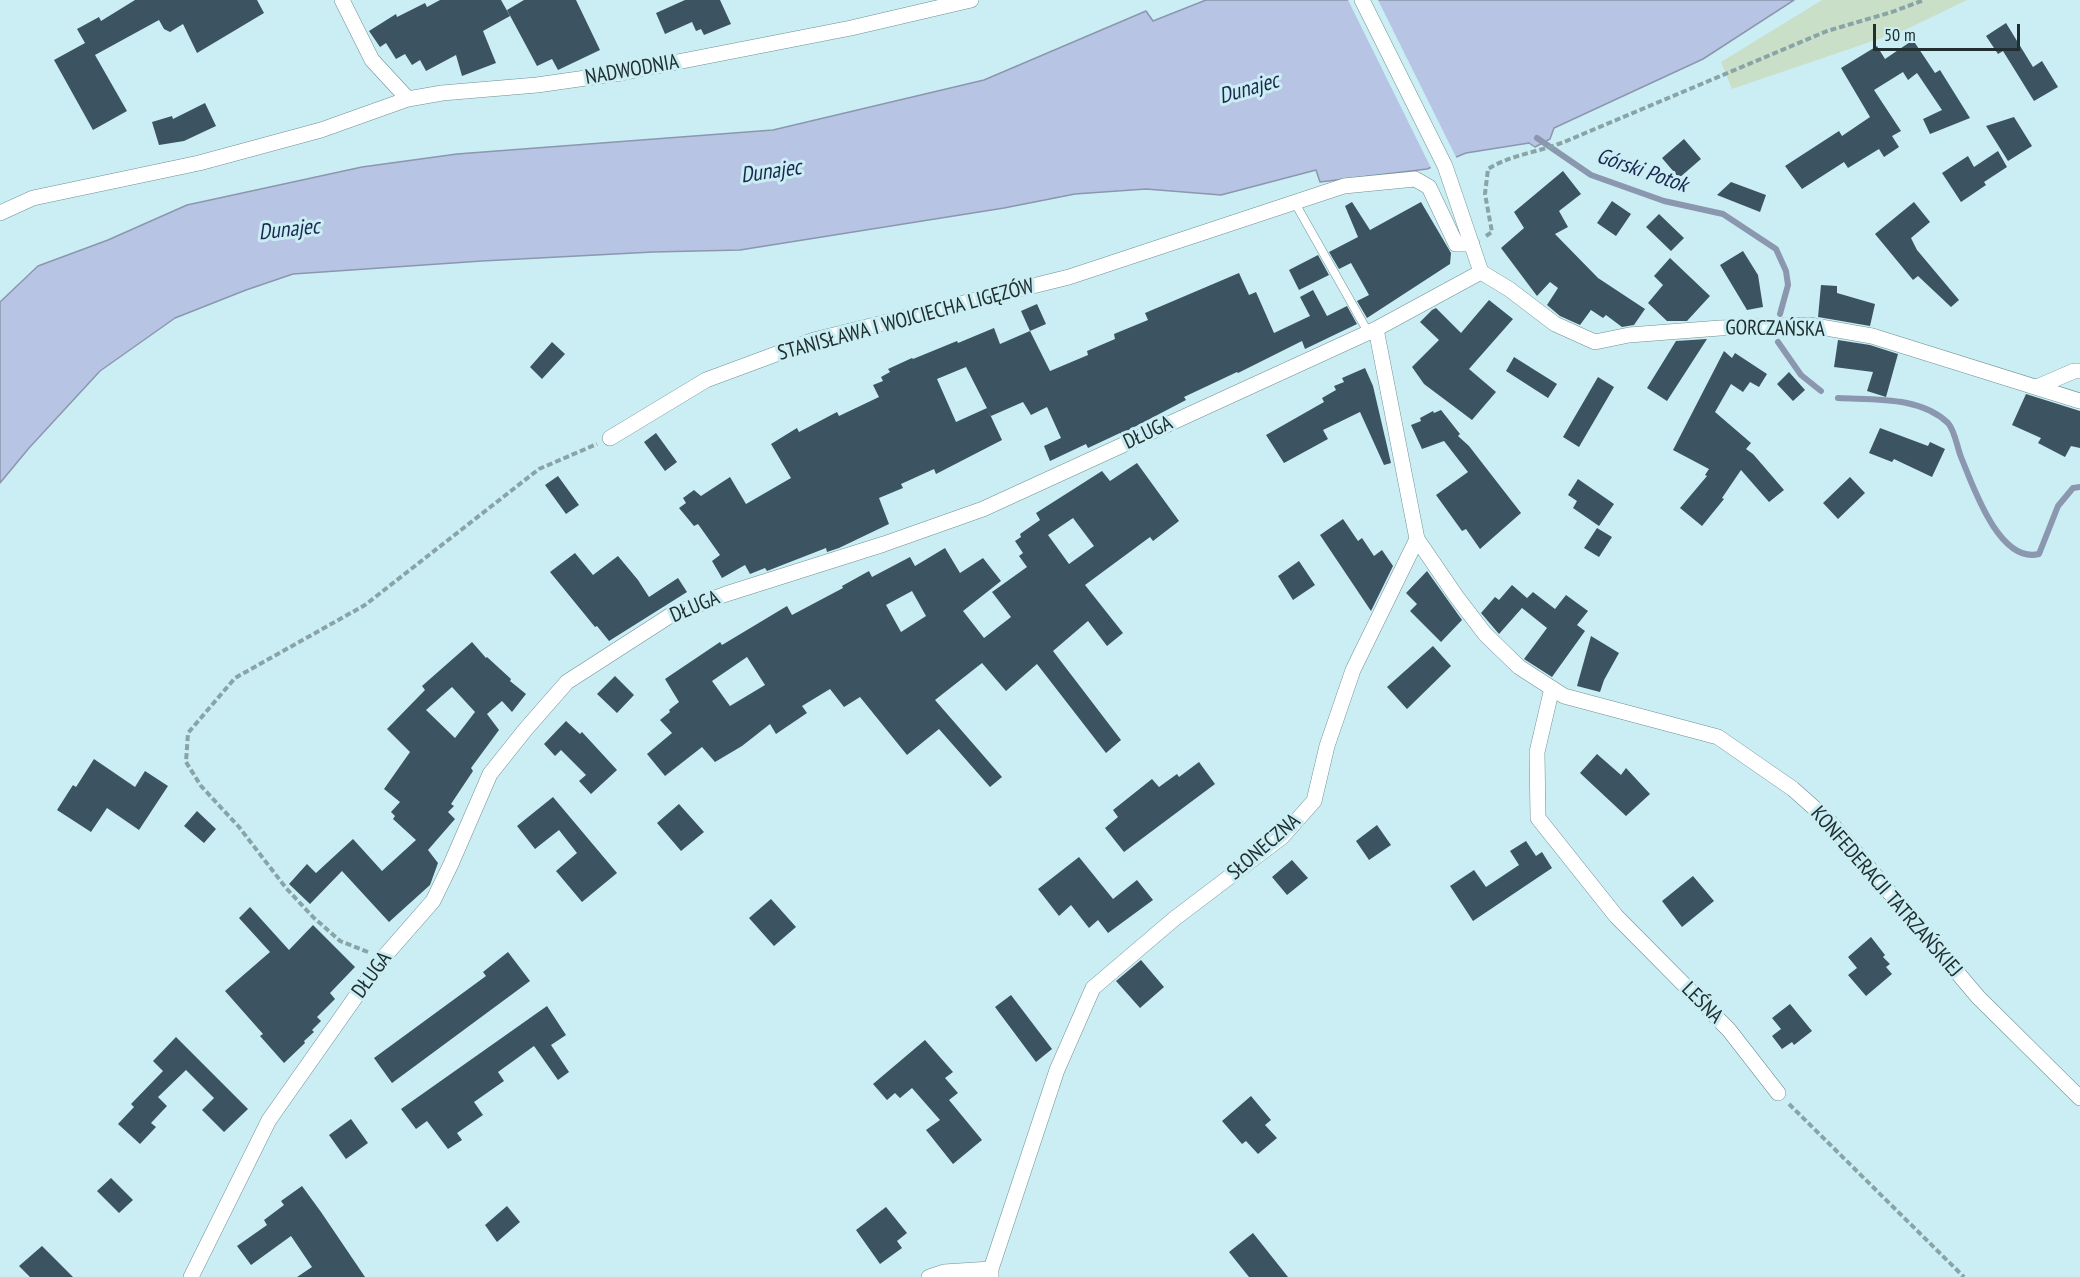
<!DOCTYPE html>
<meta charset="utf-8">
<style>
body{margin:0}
#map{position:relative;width:2080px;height:1277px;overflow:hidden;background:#caeef3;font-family:"PT Sans Narrow",sans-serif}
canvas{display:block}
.scale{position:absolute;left:1873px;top:24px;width:147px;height:27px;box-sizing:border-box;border:3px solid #212f30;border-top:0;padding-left:8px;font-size:18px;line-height:21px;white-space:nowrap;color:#212f30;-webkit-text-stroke:4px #caeef3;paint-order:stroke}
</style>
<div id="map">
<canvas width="2080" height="1277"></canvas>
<div class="scale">50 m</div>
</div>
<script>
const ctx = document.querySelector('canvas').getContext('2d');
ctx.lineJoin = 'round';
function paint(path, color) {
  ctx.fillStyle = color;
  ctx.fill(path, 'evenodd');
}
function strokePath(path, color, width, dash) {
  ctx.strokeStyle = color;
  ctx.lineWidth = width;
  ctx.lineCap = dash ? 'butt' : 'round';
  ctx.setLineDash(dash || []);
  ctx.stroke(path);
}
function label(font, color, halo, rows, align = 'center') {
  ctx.font = font + ' "PT Sans Narrow",sans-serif';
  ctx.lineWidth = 6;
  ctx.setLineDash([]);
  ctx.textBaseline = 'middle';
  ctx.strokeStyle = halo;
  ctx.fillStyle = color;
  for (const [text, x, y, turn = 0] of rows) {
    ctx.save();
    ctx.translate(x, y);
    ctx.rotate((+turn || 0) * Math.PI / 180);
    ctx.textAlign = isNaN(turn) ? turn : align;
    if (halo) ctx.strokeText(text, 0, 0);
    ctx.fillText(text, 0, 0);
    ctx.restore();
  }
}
const green = new Path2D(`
 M 1822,0 L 1967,0 L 1905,30 L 1732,89 L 1721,62 Z`);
const water = new Path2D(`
 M 1206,0 L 1794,0 L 1703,59 L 1554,128 L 1550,139 L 1535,147 L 1529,143 L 1466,153 L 1427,169 L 1320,182 L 1316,170 L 1221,195 L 1146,189 L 1075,194 L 1004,208 L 740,250 L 653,252 L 482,261 L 293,274 L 246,290 L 175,318 L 100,371 L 29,448 L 0,483 L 0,302 L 38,266 L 108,240 L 187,205 L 362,167 L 457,154 L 773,130 L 984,80 L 1146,11 L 1153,21 Z`);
const pier = new Path2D(`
 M 1348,0 L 1378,0 L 1457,159 L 1432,170 Z`);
const stream = new Path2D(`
 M 1537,138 L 1591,175 L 1664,201 L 1723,214 L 1776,249 L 1786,271 L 1788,285 L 1780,314
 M 1778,342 L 1801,375 L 1821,391
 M 1838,398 C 1874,400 1920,396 1948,423 C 1955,431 1957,447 1961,457 C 1973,486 1999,564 2039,554 L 2058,506 L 2073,488 L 2080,487`);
const building = new Path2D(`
 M 135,0 L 257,0 L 264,13 L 197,53 L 183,24 L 170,32 L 164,29 L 159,20 L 95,55 L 127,111 L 93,130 L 54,60 L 85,43 L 77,29 L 99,17 L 101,21 Z
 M 440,0 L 501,0 L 510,16 L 483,31 L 496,63 L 462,76 L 456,55 L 426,71 L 420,60 L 412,65 L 405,54 L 396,59 L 386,43 L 380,47 L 369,31 L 396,14 L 397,17 L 425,3 L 427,7 Z
 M 524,0 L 576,0 L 600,50 L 558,70 L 552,59 L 537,66 L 507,10 Z
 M 685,0 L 720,0 L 731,24 L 704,35 L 701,29 L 696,31 L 692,22 L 665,34 L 656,13 Z
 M 2006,23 L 2033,67 L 2042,61 L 2058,87 L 2034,101 L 2003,51 L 1998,54 L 1986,36 Z
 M 1913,40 L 1935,73 L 1940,70 L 1970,118 L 1930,134 L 1923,119 L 1942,110 L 1917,73 L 1908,80 L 1903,72 L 1874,90 L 1901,131 L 1892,136 L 1899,147 L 1884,157 L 1879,149 L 1848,168 L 1844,162 L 1802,189 L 1785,166 L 1839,131 L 1842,136 L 1870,117 L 1841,68 L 1877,46 L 1885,59 Z
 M 205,103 L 216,126 L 184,141 L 159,145 L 152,122 L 172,116 L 173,119 Z
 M 2014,117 L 2032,146 L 2008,161 L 1986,126 Z
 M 1684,139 L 1701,159 L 1679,178 L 1662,158 Z
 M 1998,151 L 2007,167 L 1984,182 L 1986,185 L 1961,202 L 1942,173 L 1968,156 L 1974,167 Z
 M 1563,171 L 1581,194 L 1559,211 L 1568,227 L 1555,234 L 1598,278 L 1645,309 L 1634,325 L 1622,327 L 1606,315 L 1603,318 L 1591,310 L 1580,325 L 1560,316 L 1547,305 L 1558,288 L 1550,282 L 1537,296 L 1501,248 L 1524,228 L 1514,212 Z
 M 1731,182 L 1766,195 L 1760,212 L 1717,195 Z
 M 1612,201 L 1631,214 L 1616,236 L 1597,223 Z
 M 1352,202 L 1370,230 L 1421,202 L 1451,253 L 1450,264 L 1367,318 L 1357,301 L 1369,295 L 1351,263 L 1339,269 L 1329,252 L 1358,237 L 1345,206 Z
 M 1914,202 L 1930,222 L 1911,238 L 1917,250 L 1959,300 L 1951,307 L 1918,276 L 1913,280 L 1875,234 Z
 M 1659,214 L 1684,238 L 1671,251 L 1646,227 Z
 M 1743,251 L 1758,275 L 1763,307 L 1747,310 L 1720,265 Z
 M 1318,255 L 1329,275 L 1299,290 L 1289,270 Z
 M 1670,258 L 1710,296 L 1687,321 L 1667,321 L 1648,303 L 1663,285 L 1654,276 Z
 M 1239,273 L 1249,295 L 1256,292 L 1274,333 L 1310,316 L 1300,297 L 1313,290 L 1327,316 L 1347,306 L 1357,324 L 1305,349 L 1302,341 L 1238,373 L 1237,372 L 1184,397 L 1186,400 L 1121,434 L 1120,433 L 1088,448 L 1086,444 L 1050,461 L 1044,446 L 1061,438 L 1047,407 L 1031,415 L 1023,402 L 991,416 L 966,367 L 937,379 L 956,422 L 987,408 L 1002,440 L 936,474 L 934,469 L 901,484 L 903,488 L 879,498 L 889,524 L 839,548 L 827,552 L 826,548 L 767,571 L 765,568 L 750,574 L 745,565 L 722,578 L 712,561 L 720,555 L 698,524 L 694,526 L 679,508 L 686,503 L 683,498 L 694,490 L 701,496 L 730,477 L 746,504 L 791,478 L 771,444 L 797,428 L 799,432 L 837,412 L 839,416 L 879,397 L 873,385 L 883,381 L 881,377 L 890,372 L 888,369 L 912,358 L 913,359 L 957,341 L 958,343 L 994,328 L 1000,344 L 1030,331 L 1050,371 L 1088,355 L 1087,351 L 1115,339 L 1114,334 L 1148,320 L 1145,313 Z
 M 1821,285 L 1837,286 L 1837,293 L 1875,304 L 1870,326 L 1818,317 Z
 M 1489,300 L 1513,319 L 1469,369 L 1496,392 L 1472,420 L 1424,384 L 1412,367 L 1439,340 L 1420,322 L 1432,310 L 1436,308 L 1461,333 Z
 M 1037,304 L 1046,324 L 1030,331 L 1021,311 Z
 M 1707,339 L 1667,401 L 1647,388 L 1676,341 Z
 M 1838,340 L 1870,345 L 1898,354 L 1886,397 L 1867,391 L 1873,372 L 1834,367 Z
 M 552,342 L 565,354 L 542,379 L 530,367 Z
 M 1724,351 L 1732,358 L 1735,353 L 1767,374 L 1759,387 L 1750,382 L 1743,392 L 1731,384 L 1715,412 L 1751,443 L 1746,449 L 1753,454 L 1784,490 L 1769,502 L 1741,470 L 1722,498 L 1724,499 L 1702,526 L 1680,508 L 1707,476 L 1705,475 L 1709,469 L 1673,450 Z
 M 1514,357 L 1557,384 L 1548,398 L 1506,371 Z
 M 1365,368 L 1373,386 L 1391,463 L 1384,465 L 1360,412 L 1323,430 L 1328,439 L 1284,463 L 1266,435 L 1324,402 L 1322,398 L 1336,390 L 1334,386 L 1344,382 L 1342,378 Z
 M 1789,372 L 1805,390 L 1793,401 L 1777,384 Z
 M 1598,377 L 1614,387 L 1579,447 L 1563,437 Z
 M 2026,394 L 2080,411 L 2080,448 L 2071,446 L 2065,457 L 2038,443 L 2041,438 L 2012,425 Z
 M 1441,410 L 1460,434 L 1458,436 L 1469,446 L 1521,513 L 1480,549 L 1466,529 L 1462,531 L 1436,495 L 1468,472 L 1444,441 L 1422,449 L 1411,425 L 1421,421 L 1420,418 L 1433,411 L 1434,413 Z
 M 1880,428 L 1928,446 L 1930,442 L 1945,449 L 1932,477 L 1894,459 L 1892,462 L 1869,453 Z
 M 656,433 L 677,462 L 665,471 L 644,442 Z
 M 1137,463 L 1179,521 L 1153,541 L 1150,537 L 1085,585 L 1123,633 L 1107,646 L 1088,621 L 1053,651 L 1121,740 L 1106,753 L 1037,664 L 1006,691 L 982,663 L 935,700 L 1002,777 L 990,787 L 939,729 L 907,755 L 860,697 L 844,707 L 830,689 L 802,706 L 807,713 L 776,734 L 770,724 L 742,746 L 715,762 L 702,747 L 665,776 L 647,754 L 672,733 L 660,720 L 670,712 L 669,710 L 679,702 L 665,679 L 720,642 L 722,645 L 787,606 L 792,615 L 843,588 L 842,586 L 869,571 L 872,577 L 910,557 L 915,566 L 945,548 L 960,573 L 983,558 L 1001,581 L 963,611 L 984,638 L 1011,617 L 992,592 L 1027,567 L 1019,556 L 1023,553 L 1015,541 L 1021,537 L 1020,534 L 1040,520 L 1036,513 L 1102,471 L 1110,481 ZM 1073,518 L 1094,546 L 1069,564 L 1048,535 ZM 912,591 L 926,616 L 901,632 L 886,605 ZM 747,657 L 765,685 L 730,706 L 712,681 Z
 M 558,476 L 579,505 L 566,514 L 545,485 Z
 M 1850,477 L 1865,493 L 1838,519 L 1823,503 Z
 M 1578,479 L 1614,504 L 1599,526 L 1573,508 L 1577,501 L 1568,495 Z
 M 1343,519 L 1358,541 L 1362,538 L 1374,556 L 1382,550 L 1393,566 L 1371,611 L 1320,535 Z
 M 1597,528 L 1612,537 L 1599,557 L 1584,548 Z
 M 575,553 L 593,575 L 618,556 L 638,580 L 649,597 L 678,578 L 687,592 L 609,641 L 597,626 L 595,627 L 550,572 Z
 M 1299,561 L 1315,585 L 1293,600 L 1278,576 Z
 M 1427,571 L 1462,620 L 1441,642 L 1410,611 L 1417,604 L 1406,593 Z
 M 1512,585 L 1527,598 L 1533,592 L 1555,609 L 1566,595 L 1588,611 L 1577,625 L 1585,631 L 1552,677 L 1524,659 L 1547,628 L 1522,608 L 1499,634 L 1481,613 L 1495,597 L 1499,600 Z
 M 1591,636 L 1619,653 L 1604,680 L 1600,692 L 1577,686 Z
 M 472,642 L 486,658 L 487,657 L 511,679 L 510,681 L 526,694 L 512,712 L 502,701 L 487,714 L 499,730 L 471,768 L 473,771 L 451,804 L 454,806 L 448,812 L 455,819 L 428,850 L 438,863 L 430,885 L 389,922 L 342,871 L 310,904 L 289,884 L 307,864 L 316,873 L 353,839 L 382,871 L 416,840 L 393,819 L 395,816 L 391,812 L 400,802 L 384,789 L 410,752 L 387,729 L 425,690 L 422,686 ZM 452,687 L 475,712 L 455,738 L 426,710 Z
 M 1433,646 L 1451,666 L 1407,709 L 1387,687 Z
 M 615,676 L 634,695 L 617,713 L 597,694 Z
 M 566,721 L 580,734 L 582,732 L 617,770 L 591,794 L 579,781 L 586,775 L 561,750 L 555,756 L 544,744 Z
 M 1597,754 L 1621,775 L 1626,768 L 1650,794 L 1626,816 L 1580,773 Z
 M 94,759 L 135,787 L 145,771 L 168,786 L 139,830 L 107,808 L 91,832 L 57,810 L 73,785 L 76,787 Z
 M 1199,762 L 1215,784 L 1124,852 L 1105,828 L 1118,817 L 1113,810 L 1152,779 L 1159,787 L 1177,774 L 1179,777 Z
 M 553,797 L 617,873 L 582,902 L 556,871 L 577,853 L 559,830 L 535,849 L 517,826 Z
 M 679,804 L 704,832 L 681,851 L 657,823 Z
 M 197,811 L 216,829 L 204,843 L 184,826 Z
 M 1377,825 L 1391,845 L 1369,860 L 1356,841 Z
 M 1526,841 L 1536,856 L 1542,852 L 1552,868 L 1473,921 L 1450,886 L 1474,870 L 1486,887 L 1519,865 L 1510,851 Z
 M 1079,857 L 1113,899 L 1137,880 L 1153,900 L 1108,933 L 1098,920 L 1089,928 L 1071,905 L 1059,916 L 1038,889 Z
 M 1292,860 L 1308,878 L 1287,895 L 1272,877 Z
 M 1693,876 L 1714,901 L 1682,927 L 1662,901 Z
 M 771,899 L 796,927 L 774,946 L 749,918 Z
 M 250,907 L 289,950 L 313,925 L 355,967 L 330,993 L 335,999 L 317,1017 L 321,1021 L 312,1030 L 314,1032 L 304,1041 L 305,1043 L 284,1063 L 260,1036 L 263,1034 L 225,991 L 270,952 L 239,918 Z
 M 1871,937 L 1885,955 L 1883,957 L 1890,964 L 1886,967 L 1892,974 L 1866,996 L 1848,975 L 1857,968 L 1848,957 Z
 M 508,952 L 530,981 L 392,1083 L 374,1058 L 486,976 L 483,972 Z
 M 1141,960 L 1164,987 L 1140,1008 L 1116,981 Z
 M 1011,995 L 1052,1049 L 1036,1062 L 995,1007 Z
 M 1790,1004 L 1812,1031 L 1794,1045 L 1792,1042 L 1782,1049 L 1772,1036 L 1781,1029 L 1772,1018 Z
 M 547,1006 L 566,1035 L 551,1045 L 569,1072 L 558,1080 L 534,1046 L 498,1072 L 504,1081 L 474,1102 L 483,1115 L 457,1133 L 462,1140 L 448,1149 L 427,1121 L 416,1129 L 401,1109 Z
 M 176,1037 L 248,1109 L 224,1132 L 202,1110 L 214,1098 L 186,1070 L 158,1097 L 167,1106 L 151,1123 L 156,1127 L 140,1144 L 118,1124 L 134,1107 L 131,1104 L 163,1071 L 153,1061 Z
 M 925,1040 L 953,1072 L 945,1078 L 958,1093 L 949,1100 L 982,1140 L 953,1164 L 926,1130 L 940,1120 L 912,1088 L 900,1098 L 895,1093 L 887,1100 L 873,1084 Z
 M 1251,1096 L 1271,1120 L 1265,1125 L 1277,1138 L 1258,1154 L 1246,1141 L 1242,1144 L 1222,1121 Z
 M 351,1119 L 368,1143 L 346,1159 L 329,1135 Z
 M 111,1178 L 133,1200 L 119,1213 L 97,1191 Z
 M 302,1186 L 321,1212 L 365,1277 L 297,1277 L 312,1267 L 291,1236 L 251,1265 L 237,1246 L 267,1225 L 264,1220 L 284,1205 L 281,1201 Z
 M 507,1206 L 520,1222 L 497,1242 L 485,1225 Z
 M 886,1207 L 907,1233 L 897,1241 L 902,1248 L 880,1264 L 856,1230 Z
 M 1253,1233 L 1288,1277 L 1249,1277 L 1229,1252 Z
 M 42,1246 L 73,1277 L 30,1277 L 19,1266 Z`);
const path = new Path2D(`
 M 1486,236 L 1492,232 L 1485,194 L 1488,169 C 1510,155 1539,152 1564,142 L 1827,31 L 1892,12 L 1924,0
 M 368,952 L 340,941 L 313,917 L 286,888 L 239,827 L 201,786 L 186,762 L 188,733 L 235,678 L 365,605 L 539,469 L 597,444
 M 1789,1104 L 1964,1277`);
const service = new Path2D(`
 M 1295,203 L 1368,332`);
const minor = new Path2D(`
 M 342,0 L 372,60 L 408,99
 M 1362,0 L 1445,166 L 1481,272
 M 0,213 L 33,198 L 199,163 L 321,130 L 408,99 L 442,93 L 537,85 L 621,73 L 851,28 L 971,0
 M 1481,272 L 1509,289 L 1555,324 L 1595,342 L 1629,335 L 1720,328 L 1809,325 L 1872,336 L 2080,401
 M 2037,387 L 2074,371 L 2080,371
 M 610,438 L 706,380 L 814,340 L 1069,277 L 1344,186 L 1415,179 L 1429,187 L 1456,244 L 1472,244
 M 1417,539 L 1456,596 L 1485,634 L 1519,667 L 1564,696 L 1718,737 L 1793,789 L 1830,822 L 1978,997 L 2080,1098
 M 1552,688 L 1537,752 L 1538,818 L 1616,916 L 1729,1030 L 1778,1093
 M 191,1277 L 269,1120 L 383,958 L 433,901 L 451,864 L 490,774 L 525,730 L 567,682 L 671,615 L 726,594 L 884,544 L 983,509 L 1376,329 L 1481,272
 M 929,1277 L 944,1272 L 991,1269
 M 991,1277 L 991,1269 L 1057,1070 L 1093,988 L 1174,919 L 1282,837 L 1314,801 L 1327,746 L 1353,670 L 1417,539 L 1376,329`);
const streetNames = [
 ["NADWODNIA",632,70,-10],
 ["STANISŁAWA I WOJCIECHA LIGĘZÓW",906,320,-15],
 ["GORCZAŃSKA",1775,329,1],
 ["DŁUGA",1148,433,-25],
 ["DŁUGA",695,607,-23],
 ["SŁONECZNA",1264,847,-41],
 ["KONFEDERACJI TATRZAŃSKIEJ",1886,892,49],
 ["DŁUGA",372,975,-54],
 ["LEŚNA",1702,1003,45]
];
const waterNames = [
 ["Dunajec",1249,89,-16],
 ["Górski Potok",1642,171,19],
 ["Dunajec",771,172,-8],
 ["Dunajec",289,230,-6]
];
paint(green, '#cadfc7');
paint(water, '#b8c4e4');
strokePath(water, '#8b97ae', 1.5);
paint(pier, '#caeef3');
strokePath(stream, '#8b97ae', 6);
paint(building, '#3c5362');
strokePath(service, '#6e9094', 9);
strokePath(minor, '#6e9094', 16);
strokePath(path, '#88a4a7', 4, [6, 3]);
strokePath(service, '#fff', 8);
strokePath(minor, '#fff', 15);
label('21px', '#212f30', '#caeef3', streetNames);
label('italic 22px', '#1b2750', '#caeef3', waterNames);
</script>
